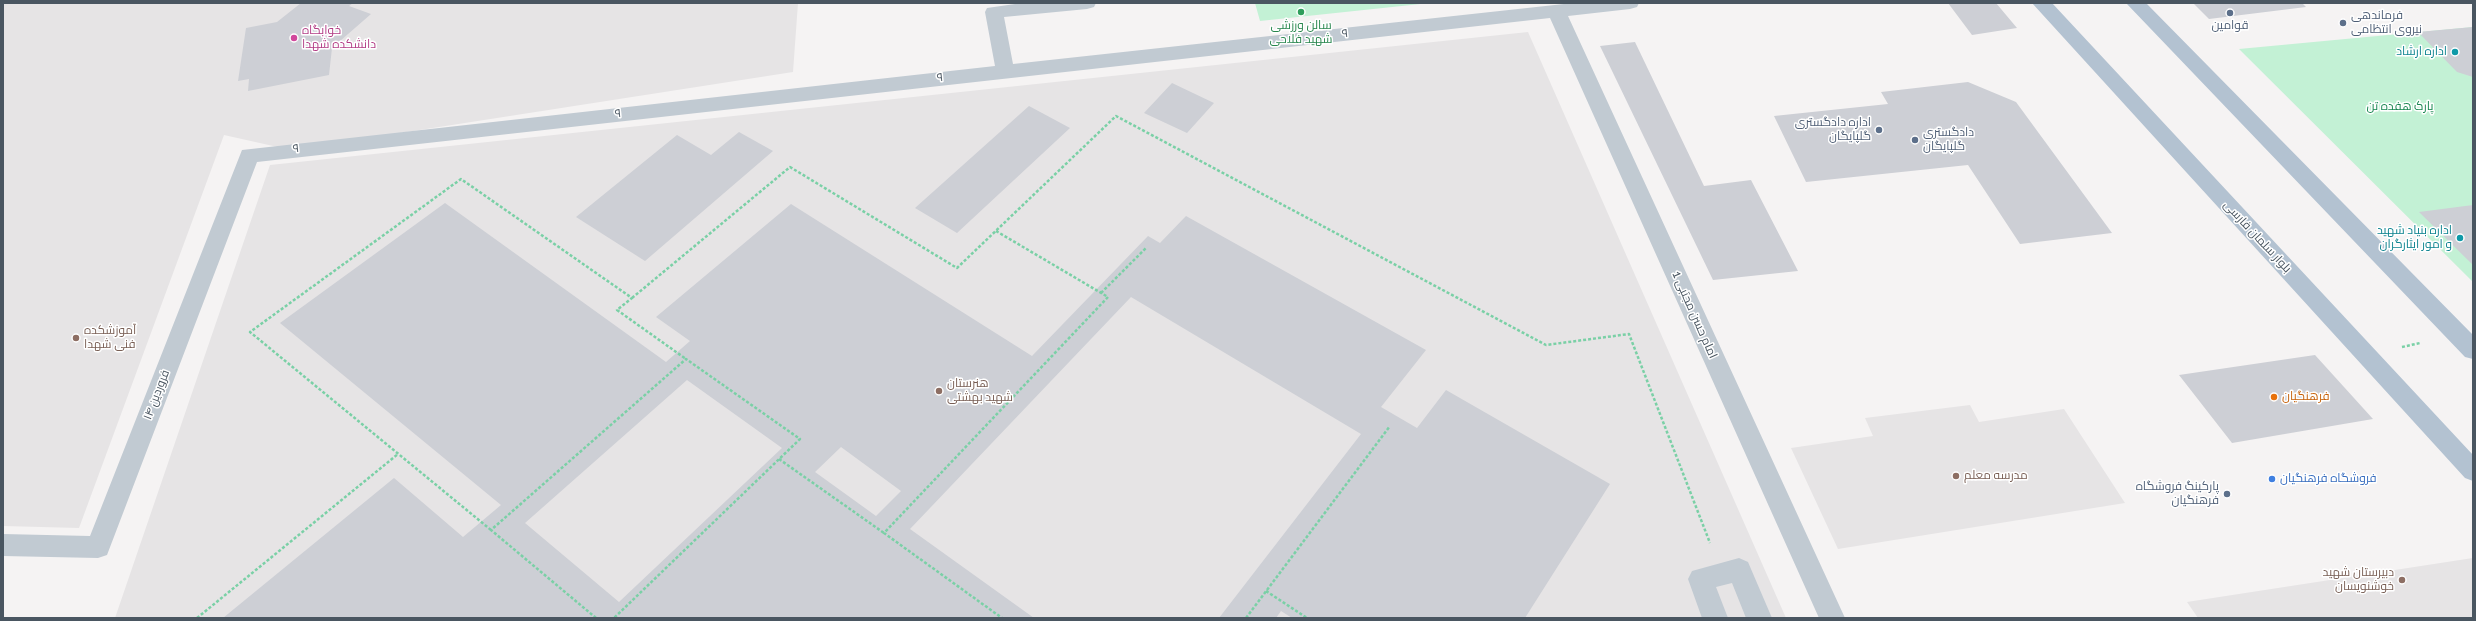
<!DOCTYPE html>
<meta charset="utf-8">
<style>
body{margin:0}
#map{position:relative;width:2476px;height:621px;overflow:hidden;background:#f5f3f3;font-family:Signika,sans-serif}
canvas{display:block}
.frame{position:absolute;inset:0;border:4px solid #4a5661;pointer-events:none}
</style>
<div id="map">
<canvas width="2476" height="621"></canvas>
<div class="frame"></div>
</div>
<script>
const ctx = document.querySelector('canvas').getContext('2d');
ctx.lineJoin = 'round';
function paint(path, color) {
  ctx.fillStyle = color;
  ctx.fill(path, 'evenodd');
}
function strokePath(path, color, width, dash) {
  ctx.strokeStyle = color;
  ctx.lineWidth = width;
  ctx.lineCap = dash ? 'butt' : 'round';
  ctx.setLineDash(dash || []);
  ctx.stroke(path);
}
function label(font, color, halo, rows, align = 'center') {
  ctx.font = font + ' Signika,Cairo,sans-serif';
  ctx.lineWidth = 3;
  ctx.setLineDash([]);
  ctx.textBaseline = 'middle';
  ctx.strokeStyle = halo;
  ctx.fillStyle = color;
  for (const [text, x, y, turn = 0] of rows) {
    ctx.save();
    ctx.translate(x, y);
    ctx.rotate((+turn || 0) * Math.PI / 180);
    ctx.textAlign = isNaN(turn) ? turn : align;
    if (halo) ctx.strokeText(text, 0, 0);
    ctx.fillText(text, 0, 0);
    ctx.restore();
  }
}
const education = new Path2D(`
 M 3,3 L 798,3 L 793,72 L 291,150 L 224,135 L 79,528 L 3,526 Z
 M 1528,32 L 1786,618 L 115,618 L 270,165 Z
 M 1970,405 L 1979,422 L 2064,409 L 2125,503 L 1838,549 L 1791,448 L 1873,436 L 1865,418 Z
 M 2473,558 L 2473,618 L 2198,618 L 2187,602 Z`);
const green = new Path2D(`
 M 1255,3 L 1430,3 L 1260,21 Z
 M 2473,27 L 2473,282 L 2239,49 Z`);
const building = new Path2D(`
 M 301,3 L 353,3 L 349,6 L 371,14 L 332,48 L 329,75 L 248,91 L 249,79 L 238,81 L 246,28 L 277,22 Z
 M 1948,3 L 1996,3 L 2017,28 L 1972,35 Z
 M 2193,3 L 2302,3 L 2306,7 L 2209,19 Z
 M 2473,27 L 2473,77 L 2457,72 L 2418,32 Z
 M 1635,42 L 1704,186 L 1751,180 L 1798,271 L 1713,280 L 1600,46 Z
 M 1968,82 L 2016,102 L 2112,233 L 2020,244 L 1968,165 L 1806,182 L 1774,116 L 1888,104 L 1881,92 Z
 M 1172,83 L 1214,103 L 1187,133 L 1144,113 Z
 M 1029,106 L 1070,128 L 957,233 L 915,208 Z
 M 739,132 L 773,151 L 645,261 L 576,217 L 677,135 L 711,155 Z
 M 445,203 L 666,362 L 690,341 L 656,317 L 791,204 L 1032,356 L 1148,236 L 1160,243 L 1186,216 L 1426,350 L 1381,407 L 1417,428 L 1446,390 L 1610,484 L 1525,618 L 1292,618 L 1281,611 L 1276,618 L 1219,618 L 1361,434 L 1131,297 L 910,529 L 1034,618 L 223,618 L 394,478 L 463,537 L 501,505 L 280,323 ZM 687,380 L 782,448 L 619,602 L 525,523 ZM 841,447 L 901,491 L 876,516 L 815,472 Z
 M 2473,205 L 2473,265 L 2419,212 Z
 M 2315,355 L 2373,419 L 2232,443 L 2179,375 Z`);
const path = new Path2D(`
 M 996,231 L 1108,297 L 884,533 L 1002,618
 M 1101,293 L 1146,248
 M 632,298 L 790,167 L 957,268 L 1116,116 L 1546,345 L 1629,334 L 1710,543
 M 2402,347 L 2420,343
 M 779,459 L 884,533
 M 491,530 L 250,332 L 461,179 L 632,298 L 617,310 L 686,359
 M 1266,591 L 1307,618
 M 197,618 L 398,454
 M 596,618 L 491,530 L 686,359 L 800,439 L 614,618
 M 1246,618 L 1390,426`);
const minor = new Path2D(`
 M 1022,3 L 1096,3 L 1094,7 L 1087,9 L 1004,17 L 1013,64 L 1573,3 L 1639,3 L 1637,7 L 1630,9 L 1568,16 L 1845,618 L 1819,618 L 1550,18 L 257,162 L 107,555 L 98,558 L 3,556 L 3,534 L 90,536 L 242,150 L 995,66 L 985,12 L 987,8 Z
 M 1739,558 L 1748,562 L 1772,618 L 1746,618 L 1732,583 L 1716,587 L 1728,618 L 1702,618 L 1688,579 L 1692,571 Z`);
const major = new Path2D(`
 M 2032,3 L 2052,3 L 2473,455 L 2473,481 L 2465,478 Z
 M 2126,3 L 2146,3 L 2473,335 L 2473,359 L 2465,357 Z`);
const markers = [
 [1301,12,4,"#2e9e5b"],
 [2230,13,4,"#5c6f8a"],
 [2343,23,4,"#5c6f8a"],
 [294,38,4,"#d1479c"],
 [2455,52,4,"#0f9aa8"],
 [1879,130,4,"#5c6f8a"],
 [1915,140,4,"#5c6f8a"],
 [2460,238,4,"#0f9aa8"],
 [76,338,4,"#8d6e63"],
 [939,391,4,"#8d6e63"],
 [2274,397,4,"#e8710a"],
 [1956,476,4,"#8d6e63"],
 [2272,479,4,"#3f7fe0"],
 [2227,494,4,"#5c6f8a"],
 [2402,580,4,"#8d6e63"]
];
const serviceNames = [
 ["فرماندهی",2351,16],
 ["نیروی انتظامی",2351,30],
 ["قوامین",2230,26,"center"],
 ["اداره دادگستری",1871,123,"right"],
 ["گلپایگان",1871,137,"right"],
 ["دادگستری",1923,133],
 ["گلپایگان",1923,147],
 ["پارکینگ فروشگاه",2219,487,"right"],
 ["فرهنگیان",2219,501,"right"]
];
const leisureNames = [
 ["سالن ورزشی",1301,26],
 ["شهید فلاحی",1301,40]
];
const hotelNames = [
 ["خوابگاه",302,31],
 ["دانشکده شهدا",302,45]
];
const streetNames = [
 ["۹",1345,34,-6],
 ["۹",940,78,-6],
 ["۹",618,114,-6],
 ["۹",296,149,-6],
 ["بلوار سلمان فارسی",2257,237,47],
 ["امام حسن مجتبی 1",1694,315,66],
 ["فروردین ۱۴",157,395,-69]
];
const cultureNames = [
 ["اداره ارشاد",2447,52],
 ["اداره بنیاد شهید",2452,231],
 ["و امور ایثارگران",2452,245]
];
const parkNames = [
 ["پارک هفده تن",2400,107]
];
const educationNames = [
 ["آموزشکده",84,331],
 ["فنی شهدا",84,345],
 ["هنرستان",947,384],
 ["شهید بهشتی",947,398],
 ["مدرسه معلم",1964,476],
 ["دبیرستان شهید",2394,573,"right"],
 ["خوشنویسان",2394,587,"right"]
];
const foodNames = [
 ["فرهنگیان",2282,397]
];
const shopNames = [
 ["فروشگاه فرهنگیان",2280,479]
];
paint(education, '#e6e4e5');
paint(green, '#c3f1d5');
paint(building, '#cdcfd5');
strokePath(path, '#7ad0a6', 2.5, [3, 2]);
paint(minor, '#c1cad2');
paint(major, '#b3c2d1');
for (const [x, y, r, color] of markers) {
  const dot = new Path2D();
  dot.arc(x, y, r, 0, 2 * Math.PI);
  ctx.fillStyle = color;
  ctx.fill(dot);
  strokePath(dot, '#fff', 1.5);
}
label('12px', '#4e5e75', '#fff', serviceNames, 'left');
label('12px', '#27864d', '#fff', leisureNames);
label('12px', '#b23c85', '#fff', hotelNames, 'left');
label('12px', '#4a5661', '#fff', streetNames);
label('12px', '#0d838f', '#fff', cultureNames, 'right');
label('12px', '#17864f', '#fff', parkNames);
label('12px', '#785e54', '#fff', educationNames, 'left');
label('12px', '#c56008', '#fff', foodNames, 'left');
label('12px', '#366cbe', '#fff', shopNames, 'left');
</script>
